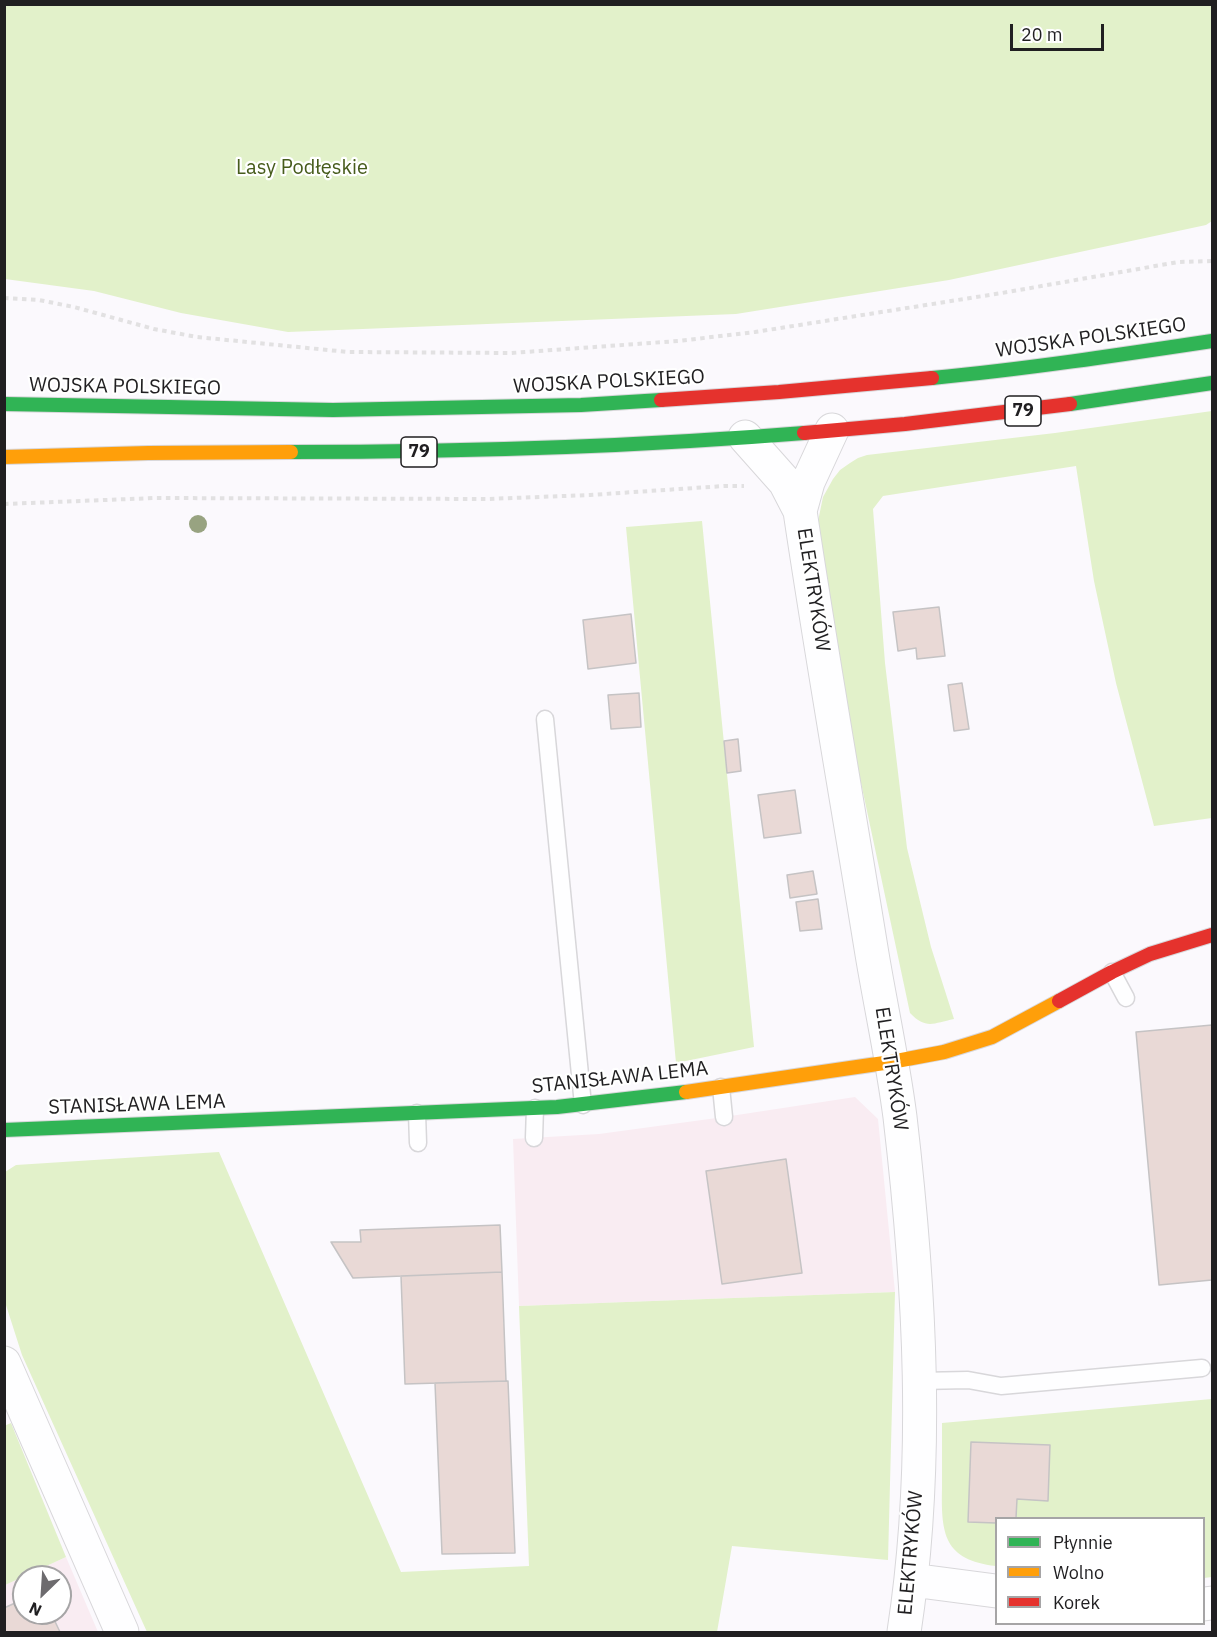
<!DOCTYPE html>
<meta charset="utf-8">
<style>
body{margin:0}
#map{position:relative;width:1217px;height:1637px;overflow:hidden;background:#fbf9fd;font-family:"IBM Plex Sans",sans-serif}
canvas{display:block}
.frame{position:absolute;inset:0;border:6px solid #201f21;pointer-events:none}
.legend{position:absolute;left:995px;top:1517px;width:210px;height:108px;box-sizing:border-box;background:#fff;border:2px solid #a6a5a6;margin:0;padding:8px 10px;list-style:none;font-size:18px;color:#201f21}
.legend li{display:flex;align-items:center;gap:12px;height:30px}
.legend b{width:30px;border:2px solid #a6a5a6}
.north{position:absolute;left:12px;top:1565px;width:60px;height:60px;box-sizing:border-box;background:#fff;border:2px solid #a6a5a6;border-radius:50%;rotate:205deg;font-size:16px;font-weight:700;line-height:24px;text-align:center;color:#201f21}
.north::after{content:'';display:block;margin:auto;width:21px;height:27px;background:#6d6b6e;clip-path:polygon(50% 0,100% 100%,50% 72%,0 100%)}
.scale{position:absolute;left:1010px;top:24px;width:94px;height:27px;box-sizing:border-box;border:3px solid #201f21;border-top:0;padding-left:8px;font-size:18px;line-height:21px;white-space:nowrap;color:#201f21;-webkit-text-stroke:4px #fff;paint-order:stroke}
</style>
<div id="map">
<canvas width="1217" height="1637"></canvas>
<div class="frame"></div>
<ul class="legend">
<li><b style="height:8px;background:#30b455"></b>Płynnie</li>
<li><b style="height:8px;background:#ff9f0a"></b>Wolno</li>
<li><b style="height:8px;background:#e5322d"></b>Korek</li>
</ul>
<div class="north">N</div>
<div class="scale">20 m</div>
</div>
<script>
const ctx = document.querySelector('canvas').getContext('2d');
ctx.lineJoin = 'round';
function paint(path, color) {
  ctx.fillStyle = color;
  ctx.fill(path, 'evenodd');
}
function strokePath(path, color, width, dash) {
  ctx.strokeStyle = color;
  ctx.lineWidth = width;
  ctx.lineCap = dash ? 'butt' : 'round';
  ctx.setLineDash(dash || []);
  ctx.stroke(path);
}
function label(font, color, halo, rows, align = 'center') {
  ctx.font = font + ' "IBM Plex Sans",sans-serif';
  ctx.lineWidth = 4.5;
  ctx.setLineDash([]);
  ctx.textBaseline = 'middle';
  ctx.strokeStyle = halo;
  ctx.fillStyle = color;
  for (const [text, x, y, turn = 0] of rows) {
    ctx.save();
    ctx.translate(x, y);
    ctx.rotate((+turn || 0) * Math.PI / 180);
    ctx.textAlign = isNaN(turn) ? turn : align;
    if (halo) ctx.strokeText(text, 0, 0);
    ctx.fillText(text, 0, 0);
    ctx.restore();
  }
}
const commercial = new Path2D(`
 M 855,1097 L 878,1119 L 895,1292 L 519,1306 L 513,1139 L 599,1134 L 724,1117 Z
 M 66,1557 L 98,1632 L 5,1632 L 4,1585 ZM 24,1577 L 60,1577 L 60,1613 L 24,1613 Z`);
const green = new Path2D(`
 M 5,4 L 1212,5 L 1212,221 L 1206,225 L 949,280 L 736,314 L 288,332 L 181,313 L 94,291 L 5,279 Z
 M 1212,411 L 1212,818 L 1154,826 L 1116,683 L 1094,581 L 1076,466 L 883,496 L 873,509 L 885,663 L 907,848 L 931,947 L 954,1019 C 934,1023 926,1030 910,1013 L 841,689 L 817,526 L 823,497 L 833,479 L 840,470 L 850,463 L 858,458 L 867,455 L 1055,433 Z
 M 702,521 L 754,1047 L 676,1063 L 626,527 Z
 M 219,1152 L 401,1572 L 529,1566 L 519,1306 L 895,1292 L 888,1560 L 732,1546 L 717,1632 L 147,1632 L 22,1355 L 5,1302 L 5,1172 L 16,1165 Z
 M 1212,1399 L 1212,1577 L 1204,1578 L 1204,1518 L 996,1518 L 996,1566 C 944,1560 941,1534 942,1488 C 942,1466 942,1444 942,1423 Z
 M 11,1423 L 66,1557 L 5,1585 L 4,1426 Z`);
const building = new Path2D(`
 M 939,607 L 945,656 L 917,659 L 916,648 L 898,651 L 893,612 Z
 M 631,614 L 636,663 L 588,669 L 583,620 Z
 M 962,683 L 969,729 L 954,731 L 948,685 Z
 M 639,693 L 641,727 L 611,729 L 608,695 Z
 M 738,739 L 741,771 L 727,773 L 724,741 Z
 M 795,790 L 801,833 L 764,838 L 758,795 Z
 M 813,871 L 817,894 L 790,898 L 787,875 Z
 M 818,899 L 822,929 L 800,931 L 796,902 Z
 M 1212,1025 L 1212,1280 L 1159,1285 L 1136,1032 Z
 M 786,1159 L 802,1273 L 722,1284 L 706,1171 Z
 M 500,1225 L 502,1272 L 353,1278 L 331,1242 L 361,1242 L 360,1230 Z
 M 502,1272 L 506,1381 L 405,1384 L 401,1276 Z
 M 508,1381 L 515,1553 L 442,1554 L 435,1383 Z
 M 971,1442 L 1050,1445 L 1048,1501 L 1017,1499 L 1016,1518 L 996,1518 L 996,1523 L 968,1522 Z
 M 24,1599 L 24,1613 L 51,1613 L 60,1632 L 4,1632 L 4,1608 Z`);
const path = new Path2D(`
 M 4,298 L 39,300 L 74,307 L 154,329 L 197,337 L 348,352 L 511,353 L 678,341 L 755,332 L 1002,293 L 1178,262 L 1212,261
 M 4,504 L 155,498 L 487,499 L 590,495 L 724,486 L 744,486`);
const lane = new Path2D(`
 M 545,719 L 583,1105
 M 1112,972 L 1126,998
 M 721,1087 L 724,1117
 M 417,1113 L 418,1143
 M 534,1138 L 535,1108
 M 920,1381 L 968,1380 L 1001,1386 L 1202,1368`);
const street = new Path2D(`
 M 745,437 L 785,482 L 800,511 C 822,659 848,806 872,954 C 881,1008 893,1062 900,1117 C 920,1288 930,1462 904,1632
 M 800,511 L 808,482 L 832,430
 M 4,1363 L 122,1632
 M 912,1580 L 996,1591
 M 1204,1604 L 1212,1603`);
const fast = new Path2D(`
 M 932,378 C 1026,369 1119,355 1212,341
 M 4,404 L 333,410 L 581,405 L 661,400
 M 1070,404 L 1212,383
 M 291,452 C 463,452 633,447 804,433
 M 4,1130 L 557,1107 L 686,1092`);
const slow = new Path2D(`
 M 4,457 L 148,453 L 291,452
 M 686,1092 L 891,1062 L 944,1052 L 992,1037 L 1059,1001`);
const jam = new Path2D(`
 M 661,400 L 779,392 L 932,378
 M 804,433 L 905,424 L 1070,404
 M 1059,1001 L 1112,972 L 1150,954 L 1212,935`);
const trees = [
 [198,524]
];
const shields = [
 [1023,411,36],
 [419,452,36]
];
const shieldNames = [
 ["79",1023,411],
 ["79",419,452]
];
const parkNames = [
 ["Lasy Podłęskie",302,168]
];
const streetNames = [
 ["WOJSKA POLSKIEGO",1091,338,-8],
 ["WOJSKA POLSKIEGO",609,382,-3],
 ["WOJSKA POLSKIEGO",125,387,1],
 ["ELEKTRYKÓW",813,590,81],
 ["ELEKTRYKÓW",891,1069,81],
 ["STANISŁAWA LEMA",620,1078,-6],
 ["STANISŁAWA LEMA",137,1105,-2],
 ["ELEKTRYKÓW",911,1553,-85]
];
paint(commercial, '#f9ecf2');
paint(green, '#e2f1ca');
paint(building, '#e9d9d6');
strokePath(building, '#c5c3c4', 1.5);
strokePath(lane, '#d8d7da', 19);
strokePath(street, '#d8d7da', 35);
strokePath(fast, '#d8d7da', 16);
strokePath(slow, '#d8d7da', 16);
strokePath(jam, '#d8d7da', 16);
strokePath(path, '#e2e1e2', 4, [4.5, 4.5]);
strokePath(lane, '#fefeff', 16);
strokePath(street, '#fefeff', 33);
strokePath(fast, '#30b455', 14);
strokePath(slow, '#ff9f0a', 14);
strokePath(jam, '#e5322d', 14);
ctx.fillStyle = '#98a381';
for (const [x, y] of trees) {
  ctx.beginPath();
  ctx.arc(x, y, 9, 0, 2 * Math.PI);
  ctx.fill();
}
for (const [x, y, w] of shields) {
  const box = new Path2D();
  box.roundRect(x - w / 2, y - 15, w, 30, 4.5);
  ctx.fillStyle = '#fff';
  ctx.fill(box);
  strokePath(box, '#201f21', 1.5);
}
label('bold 18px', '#201f21', null, shieldNames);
label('20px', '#475c1c', '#fff', parkNames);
label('20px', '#201f21', '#fff', streetNames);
</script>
